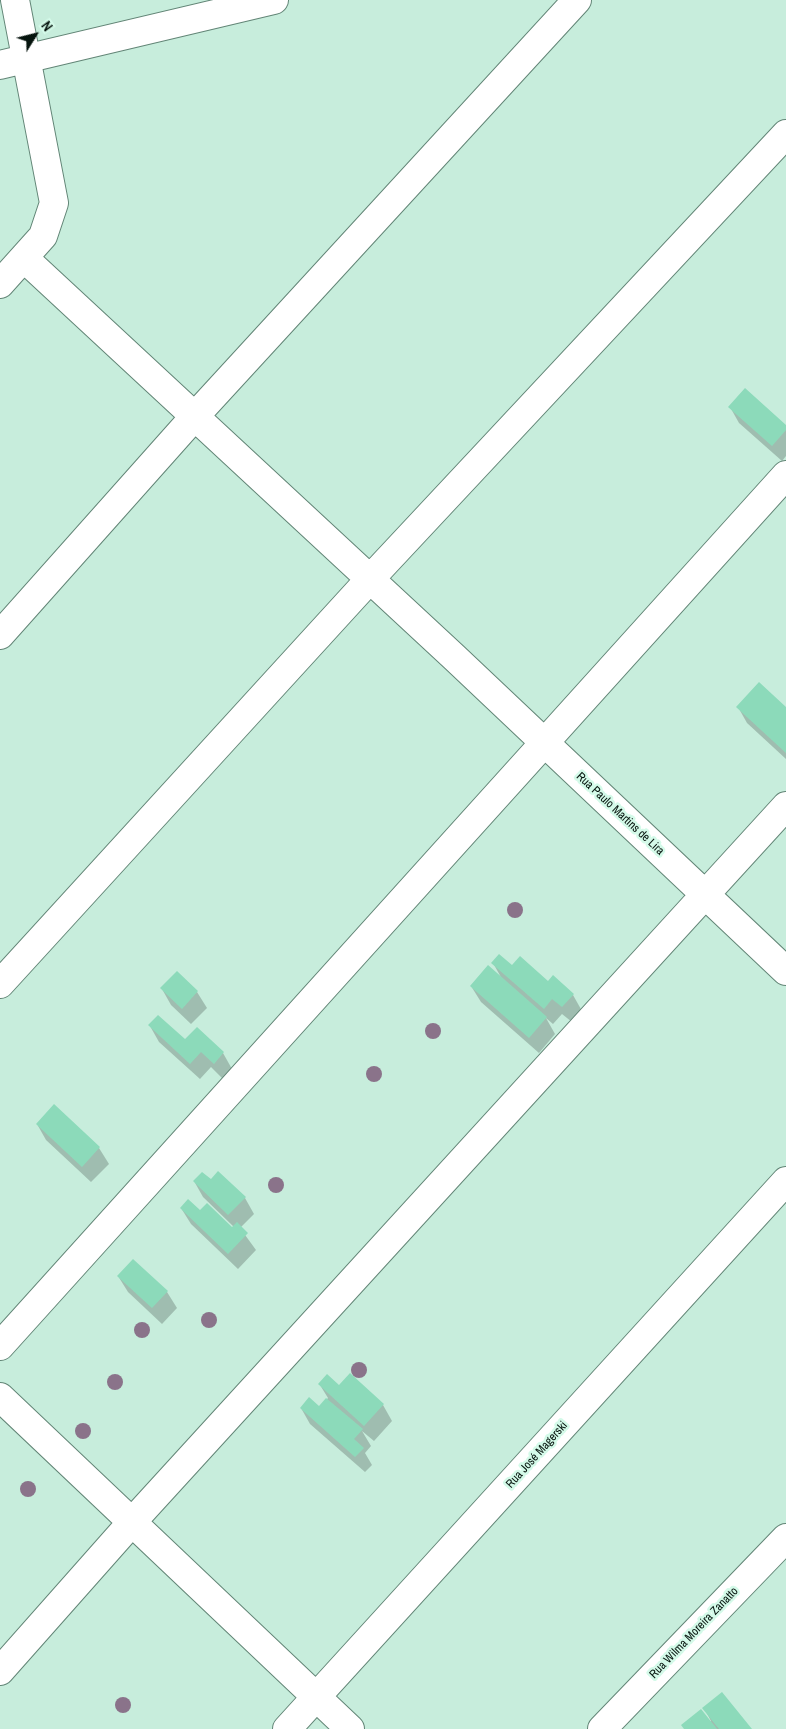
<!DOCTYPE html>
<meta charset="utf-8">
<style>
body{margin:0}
#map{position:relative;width:786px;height:1729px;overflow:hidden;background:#c7eddc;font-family:"Archivo Narrow",sans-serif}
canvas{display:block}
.north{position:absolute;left:10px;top:10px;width:50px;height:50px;-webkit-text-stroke:4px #d4fae9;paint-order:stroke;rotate:54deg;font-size:14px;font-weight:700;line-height:20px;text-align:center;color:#06140e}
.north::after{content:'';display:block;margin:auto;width:18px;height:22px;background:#06140e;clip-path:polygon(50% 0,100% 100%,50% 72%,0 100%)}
</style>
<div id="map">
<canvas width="786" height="1729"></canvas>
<div class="north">N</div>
</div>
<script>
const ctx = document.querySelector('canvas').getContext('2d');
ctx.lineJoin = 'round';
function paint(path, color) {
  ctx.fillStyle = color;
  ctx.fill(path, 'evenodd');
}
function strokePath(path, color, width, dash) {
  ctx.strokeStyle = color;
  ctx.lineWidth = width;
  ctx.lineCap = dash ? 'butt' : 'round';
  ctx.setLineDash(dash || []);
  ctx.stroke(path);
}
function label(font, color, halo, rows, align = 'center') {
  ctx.font = font + ' "Archivo Narrow",sans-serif';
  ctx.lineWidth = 5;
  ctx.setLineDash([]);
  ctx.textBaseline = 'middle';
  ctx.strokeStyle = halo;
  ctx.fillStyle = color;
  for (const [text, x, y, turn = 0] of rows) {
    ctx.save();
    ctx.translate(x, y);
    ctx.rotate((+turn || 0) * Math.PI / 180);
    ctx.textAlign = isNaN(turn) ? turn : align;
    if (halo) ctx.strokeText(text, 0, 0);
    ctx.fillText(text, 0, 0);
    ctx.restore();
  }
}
const shadow = new Path2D(`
 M 730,407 L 786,426 L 786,456 L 782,461 L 739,423 Z
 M 738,707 L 786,709 L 786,759 L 747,723 Z
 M 493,963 L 512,967 L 573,995 L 582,1011 L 572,1022 L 562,1014 L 553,1024 L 546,1018 L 555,1034 L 539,1053 L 481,1002 L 471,986 L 502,979 Z
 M 162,989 L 197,992 L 207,1008 L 191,1024 L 171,1005 Z
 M 150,1026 L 185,1041 L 223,1053 L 232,1069 L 223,1079 L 211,1067 L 200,1079 L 159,1042 Z
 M 54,1106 L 99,1148 L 109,1164 L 91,1182 L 46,1140 L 37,1124 Z
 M 194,1181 L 211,1181 L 245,1198 L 254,1214 L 240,1228 L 256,1250 L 238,1269 L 191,1224 L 181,1208 L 200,1212 L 233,1229 L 234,1227 L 203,1197 Z
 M 133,1261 L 167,1292 L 177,1308 L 162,1324 L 128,1292 L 118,1276 Z
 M 320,1385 L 339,1387 L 383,1405 L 392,1421 L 374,1441 L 362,1431 L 371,1446 L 365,1453 L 372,1465 L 365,1472 L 310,1424 L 301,1408 L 319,1408 L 328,1398 Z
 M 704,1708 L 750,1729 L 684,1729 L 711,1721 Z`);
const building = new Path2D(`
 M 745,388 L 786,425 L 786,430 L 772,446 L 728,407 Z
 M 759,682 L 786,707 L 786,753 L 736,707 Z
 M 499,954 L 512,965 L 520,956 L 548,981 L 553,975 L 574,994 L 562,1007 L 552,999 L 544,1009 L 491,963 Z
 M 488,965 L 547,1017 L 529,1038 L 470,986 Z
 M 177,971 L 198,991 L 182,1009 L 160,988 Z
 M 158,1015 L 185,1039 L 197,1027 L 224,1052 L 214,1064 L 201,1052 L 190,1064 L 148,1025 Z
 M 54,1104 L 100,1147 L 82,1167 L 36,1124 Z
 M 218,1171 L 246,1197 L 228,1215 L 193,1181 L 202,1172 L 211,1179 Z
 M 188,1199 L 200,1210 L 207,1203 L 232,1227 L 237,1222 L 248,1233 L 228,1254 L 180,1208 Z
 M 133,1259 L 168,1291 L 152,1308 L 117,1276 Z
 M 350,1373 L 384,1404 L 364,1426 L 318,1384 L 327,1374 L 339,1385 Z
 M 309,1397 L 319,1406 L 326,1398 L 363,1429 L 354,1439 L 364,1448 L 355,1457 L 300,1408 Z
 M 722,1692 L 752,1729 L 719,1729 L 702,1708 Z
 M 701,1709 L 717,1729 L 684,1729 L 681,1725 Z`);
const minor = new Path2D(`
 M 0,65 L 274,0
 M 24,258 L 454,657 L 786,971
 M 0,284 L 43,236 L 54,203 L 15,0
 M 0,635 L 195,416 L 577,0
 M 0,984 L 370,579 L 786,134
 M 0,1346 L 786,475
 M 0,1397 L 350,1729
 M 0,1671 L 132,1522 L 786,806
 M 287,1729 L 786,1181
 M 602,1729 L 786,1538`);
const trees = [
 [515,910],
 [433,1031],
 [374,1074],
 [276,1185],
 [209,1320],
 [142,1330],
 [359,1370],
 [115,1382],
 [83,1431],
 [28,1489],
 [123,1705]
];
const streetNames = [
 ["Rua Paulo Martins de Lira",620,814,43],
 ["Rua José Magerski",537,1455,-48],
 ["Rua Wilma Moreira Zanatto",694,1633,-46]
];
paint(shadow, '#0003');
paint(building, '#8cdaba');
strokePath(minor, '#628576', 30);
strokePath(minor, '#fff', 28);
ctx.fillStyle = '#8a738a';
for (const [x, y] of trees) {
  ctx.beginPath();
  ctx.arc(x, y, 8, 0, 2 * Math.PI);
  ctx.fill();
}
label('12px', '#06140e', '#d4fae9', streetNames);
</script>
